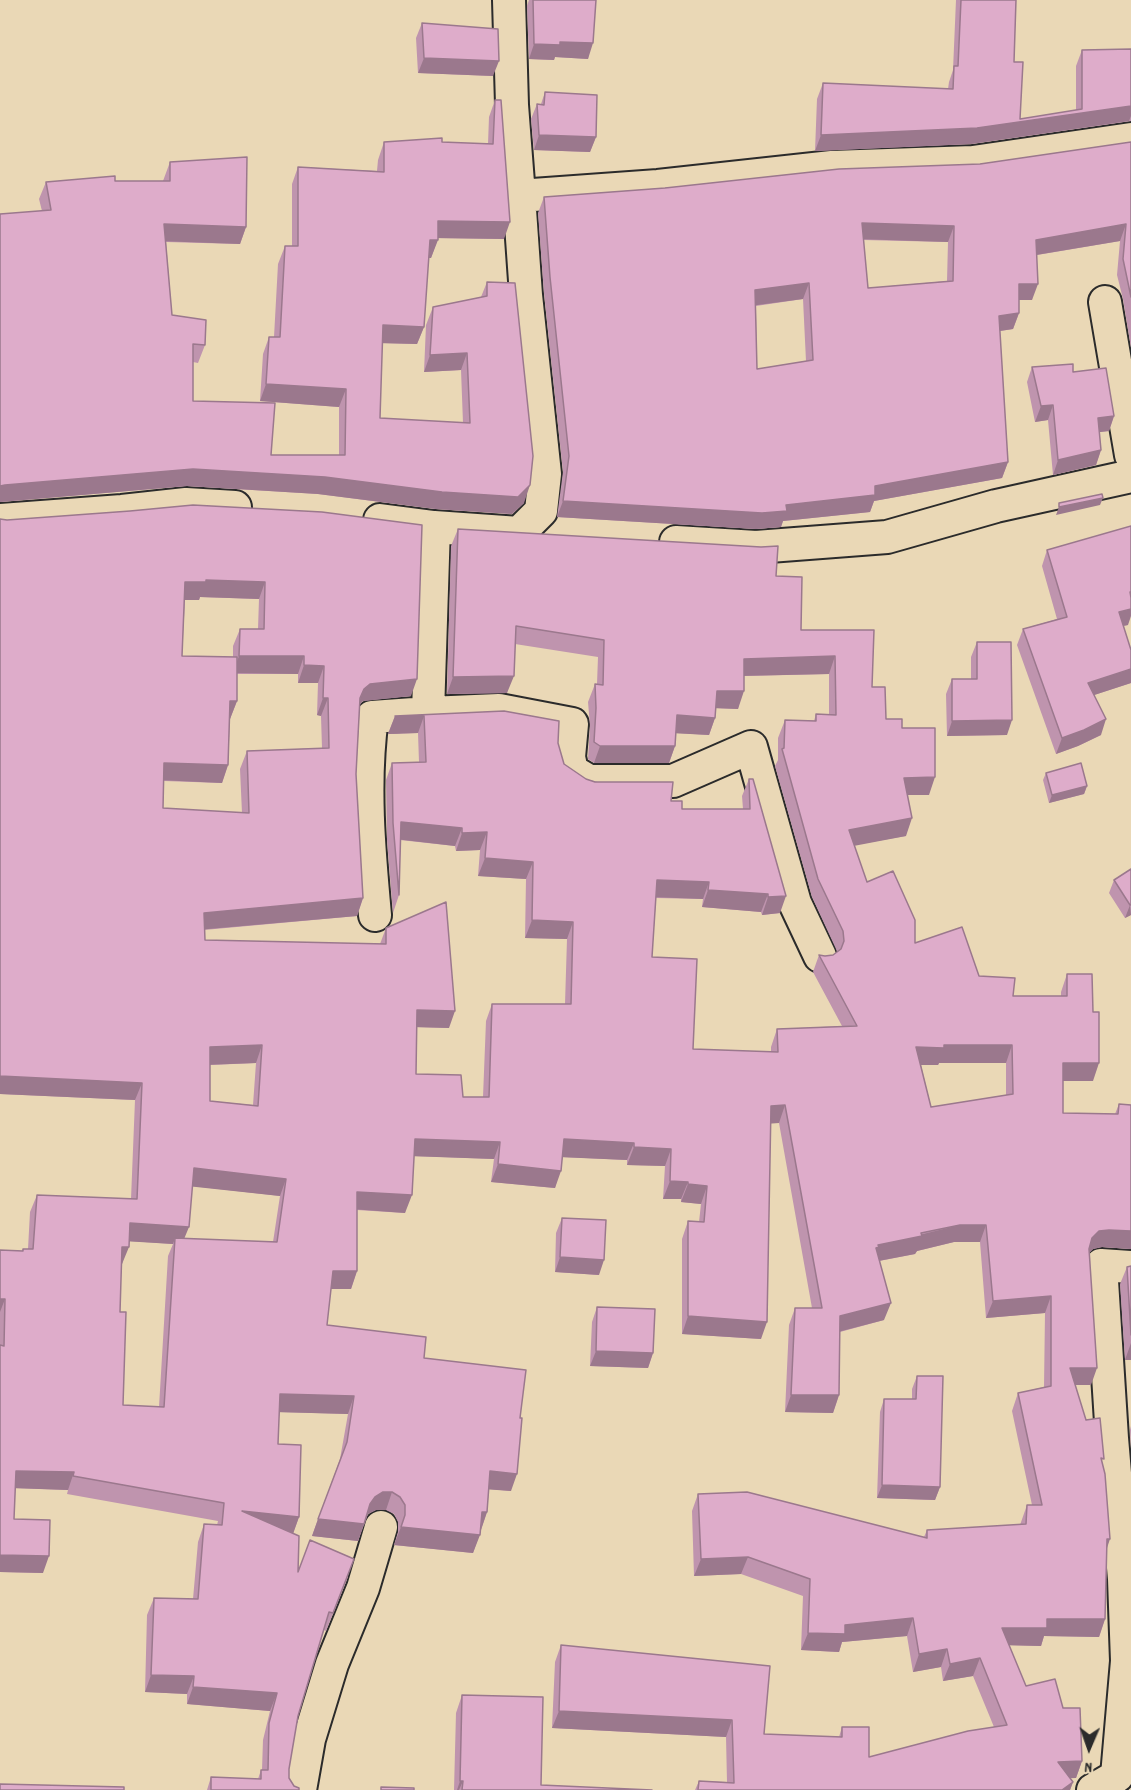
<!DOCTYPE html>
<style>
body{margin:0}
#map{position:relative;width:1131px;height:1790px;overflow:hidden;background:#ead8b6;font-family:Dekko,sans-serif}
canvas{display:block}
.north{position:absolute;left:1059px;top:1718px;width:60px;height:60px;-webkit-text-stroke:4px #ead8b6;paint-order:stroke;rotate:182deg;font-size:16px;font-weight:700;line-height:24px;text-align:center;color:#2b2b2b}
.north::after{content:'';display:block;margin:auto;width:21px;height:27px;background:#2b2b2b;clip-path:polygon(50% 0,100% 100%,50% 72%,0 100%)}
</style>
<div id="map">
<canvas width="1131" height="1790"></canvas>
<div class="north">N</div>
</div>
<script>
const ctx = document.querySelector('canvas').getContext('2d');
ctx.lineJoin = 'round';
function strokePath(path, color, width, dash) {
  ctx.strokeStyle = color;
  ctx.lineWidth = width;
  ctx.lineCap = dash ? 'butt' : 'round';
  ctx.setLineDash(dash || []);
  ctx.stroke(path);
}
function paint(path, color) {
  ctx.fillStyle = color;
  ctx.fill(path, 'evenodd');
}
const minor = new Path2D(`
 M 509,0 L 512,105 L 519,196
 M 1105,302 L 1131,455
 M 0,520 L 122,511 L 186,504 L 235,507
 M 380,520 L 434,527 L 519,533 L 541,511 L 545,474 L 526,295 L 519,196 L 658,186 L 832,167 L 973,162 L 1131,139
 M 434,527 L 428,713 L 499,710 L 572,724 L 569,757 L 572,771 L 589,781 L 673,781 L 751,747 L 795,903 L 820,956
 M 676,542 L 756,547 L 887,537 L 996,506 L 1131,476
 M 375,915 C 369,850 363,783 372,717 L 428,713
 M 300,1790 L 309,1739 L 332,1664 L 363,1588 L 381,1527
 M 1093,1790 L 1117,1776 L 1127,1661 L 1124,1579 L 1112,1438 L 1101,1265 L 1131,1267`);
const wall = new Path2D(`
 M 529,0 L 596,0 L 588,59 L 555,57 L 554,60 L 529,59 L 527,6 Z
 M 956,0 L 1016,0 L 1014,62 L 1020,119 L 1076,110 L 1076,66 L 1082,50 L 1131,49 L 1131,121 L 971,144 L 815,151 L 817,99 L 823,83 L 948,89 L 949,82 L 953,70 Z
 M 422,23 L 493,76 L 418,73 L 416,38 Z
 M 545,92 L 596,137 L 590,152 L 534,150 L 531,119 L 537,104 L 541,104 Z
 M 495,100 L 504,239 L 438,238 L 431,258 L 428,258 L 424,327 L 417,344 L 382,343 L 380,418 L 463,423 L 461,370 L 424,372 L 426,325 L 433,307 L 481,297 L 487,282 L 524,503 L 512,514 L 436,509 L 318,494 L 187,486 L 0,502 L 0,214 L 42,211 L 39,199 L 46,182 L 163,181 L 170,162 L 246,227 L 240,244 L 166,242 L 172,315 L 205,345 L 198,363 L 193,362 L 193,401 L 271,455 L 339,455 L 339,407 L 260,401 L 263,354 L 269,337 L 274,337 L 278,264 L 285,246 L 292,246 L 292,184 L 298,167 L 377,171 L 378,160 L 384,142 L 442,142 L 488,144 L 489,117 Z
 M 1131,142 L 1131,348 L 1123,299 L 1117,275 L 1120,241 L 1037,255 L 1032,300 L 1019,300 L 1019,313 L 1013,329 L 1000,331 L 1008,462 L 1002,478 L 874,501 L 870,512 L 783,521 L 781,527 L 756,529 L 557,517 L 563,472 L 544,293 L 538,213 L 544,197 L 980,164 ZM 863,240 L 948,242 L 947,281 L 868,288 ZM 803,299 L 806,361 L 757,369 L 756,306 Z
 M 1032,367 L 1073,372 L 1114,416 L 1109,431 L 1099,432 L 1101,450 L 1096,465 L 1053,475 L 1048,420 L 1035,422 L 1027,382 Z
 M 193,505 L 411,696 L 363,701 L 360,704 L 356,774 L 363,898 L 357,916 L 204,930 L 205,940 L 380,944 L 386,928 L 449,1028 L 417,1027 L 416,1074 L 463,1097 L 483,1097 L 486,1021 L 492,1004 L 565,1004 L 567,939 L 525,938 L 526,879 L 478,876 L 480,850 L 456,851 L 455,846 L 400,840 L 399,895 L 393,913 L 387,840 L 386,780 L 392,763 L 419,762 L 418,733 L 388,734 L 395,716 L 504,711 L 558,743 L 564,764 L 586,779 L 671,801 L 682,809 L 743,809 L 742,796 L 749,779 L 780,913 L 762,915 L 761,912 L 702,907 L 703,899 L 656,898 L 652,957 L 693,1049 L 771,1052 L 771,1047 L 777,1029 L 842,1026 L 813,972 L 819,955 L 825,956 L 833,955 L 837,952 L 836,949 L 812,897 L 775,766 L 778,760 L 778,738 L 785,720 L 814,721 L 816,714 L 829,715 L 829,674 L 744,676 L 738,709 L 716,708 L 715,718 L 709,735 L 676,733 L 675,746 L 669,763 L 594,763 L 588,759 L 590,726 L 588,702 L 595,684 L 597,684 L 598,657 L 515,644 L 507,693 L 447,694 L 451,546 L 458,529 L 776,576 L 801,630 L 872,687 L 886,719 L 902,728 L 929,795 L 908,795 L 906,836 L 854,845 L 867,882 L 915,943 L 979,976 L 1013,996 L 1061,996 L 1061,992 L 1067,974 L 1093,1081 L 1063,1081 L 1063,1113 L 1115,1114 L 1119,1104 L 1131,1105 L 1131,1249 L 1102,1247 L 1093,1249 L 1090,1252 L 1091,1385 L 1075,1385 L 1086,1420 L 1102,1462 L 1106,1551 L 1105,1619 L 1099,1637 L 1044,1636 L 1041,1646 L 1009,1645 L 1026,1686 L 1063,1708 L 1082,1761 L 1076,1778 L 1070,1778 L 1073,1782 L 1070,1790 L 695,1790 L 699,1781 L 727,1782 L 726,1737 L 552,1728 L 555,1662 L 561,1645 L 764,1734 L 839,1737 L 842,1727 L 869,1757 L 994,1727 L 973,1676 L 943,1681 L 941,1667 L 913,1672 L 907,1636 L 842,1642 L 839,1652 L 801,1650 L 803,1596 L 741,1574 L 694,1576 L 692,1511 L 698,1494 L 924,1537 L 927,1530 L 1020,1525 L 1027,1505 L 1032,1505 L 1012,1411 L 1018,1393 L 1044,1387 L 1045,1313 L 986,1318 L 980,1242 L 954,1242 L 917,1251 L 915,1254 L 879,1261 L 884,1320 L 840,1332 L 839,1395 L 833,1413 L 785,1412 L 789,1325 L 795,1308 L 812,1308 L 779,1123 L 771,1123 L 761,1339 L 682,1334 L 682,1239 L 688,1221 L 699,1222 L 701,1204 L 681,1202 L 681,1199 L 663,1199 L 665,1166 L 627,1165 L 627,1160 L 563,1157 L 555,1188 L 491,1182 L 494,1159 L 414,1156 L 405,1213 L 357,1210 L 357,1271 L 351,1289 L 331,1289 L 327,1325 L 424,1358 L 511,1491 L 489,1489 L 487,1512 L 473,1553 L 394,1545 L 398,1532 L 398,1522 L 394,1514 L 386,1510 L 376,1510 L 368,1514 L 358,1541 L 312,1536 L 340,1459 L 348,1414 L 279,1412 L 278,1444 L 299,1517 L 293,1533 L 298,1572 L 348,1577 L 326,1631 L 324,1630 L 298,1716 L 289,1769 L 289,1778 L 294,1786 L 299,1790 L 207,1790 L 211,1777 L 258,1779 L 261,1770 L 262,1770 L 263,1740 L 270,1711 L 187,1704 L 187,1694 L 145,1692 L 147,1615 L 154,1598 L 193,1599 L 198,1542 L 204,1524 L 217,1525 L 218,1521 L 67,1494 L 68,1490 L 15,1488 L 14,1519 L 43,1573 L 0,1572 L 0,1250 L 22,1251 L 23,1249 L 28,1249 L 30,1212 L 37,1195 L 131,1199 L 135,1100 L 0,1094 L 0,519 L 7,520 L 130,511 ZM 200,597 L 259,599 L 258,629 L 240,629 L 233,646 L 233,657 L 182,656 L 185,600 L 199,600 ZM 237,674 L 298,674 L 298,683 L 318,683 L 317,715 L 321,716 L 322,748 L 247,751 L 240,769 L 242,813 L 163,808 L 164,781 L 222,783 L 228,765 L 230,719 L 237,701 ZM 256,1063 L 253,1105 L 210,1101 L 210,1065 ZM 939,1063 L 1006,1063 L 1006,1095 L 931,1107 L 921,1065 L 938,1065 ZM 192,1186 L 280,1196 L 273,1242 L 184,1239 ZM 129,1241 L 173,1244 L 168,1256 L 159,1407 L 123,1405 L 120,1312 L 121,1264 L 122,1264 Z
 M 1047,550 L 1128,625 L 1123,626 L 1131,650 L 1131,683 L 1094,695 L 1101,735 L 1078,746 L 1056,754 L 1017,645 L 1023,629 L 1057,619 L 1042,566 Z
 M 977,642 L 1007,735 L 947,736 L 946,694 L 952,679 L 971,679 L 971,657 Z
 M 1046,773 L 1087,786 L 1084,794 L 1049,803 L 1043,780 Z
 M 1131,869 L 1131,915 L 1125,918 L 1109,893 L 1114,880 Z
 M 562,1218 L 599,1275 L 555,1272 L 556,1233 Z
 M 1131,1266 L 1131,1360 L 1125,1360 L 1120,1284 L 1127,1267 Z
 M 597,1307 L 653,1353 L 648,1368 L 590,1366 L 592,1322 Z
 M 917,1376 L 940,1487 L 935,1500 L 877,1498 L 880,1412 L 884,1399 L 912,1399 L 912,1389 Z
 M 1131,1426 L 1131,1448 L 1130,1430 Z
 M 462,1695 L 541,1785 L 652,1790 L 454,1790 L 456,1713 Z`);
const shadedWall = new Path2D(`
 M 560,42 L 593,43 L 588,59 L 555,57 L 554,60 L 529,59 L 534,44 Z
 M 424,58 L 499,61 L 493,76 L 418,73 Z
 M 1131,106 L 1131,116 L 1129,121 L 971,144 L 815,151 L 821,135 L 977,128 Z
 M 539,135 L 596,137 L 590,152 L 534,150 Z
 M 438,221 L 510,222 L 504,239 L 432,238 Z
 M 862,223 L 954,226 L 948,242 L 856,239 Z
 M 164,224 L 246,227 L 240,244 L 158,241 Z
 M 1126,224 L 1120,241 L 1030,256 L 1036,240 Z
 M 430,240 L 438,240 L 431,258 L 423,258 Z
 M 809,283 L 803,299 L 750,306 L 755,290 Z
 M 1019,284 L 1038,284 L 1032,300 L 1013,300 Z
 M 1019,313 L 1013,329 L 993,332 L 999,316 Z
 M 383,325 L 424,327 L 417,344 L 376,343 Z
 M 467,353 L 461,370 L 424,372 L 430,355 Z
 M 266,384 L 346,389 L 339,407 L 260,401 Z
 M 1053,405 L 1048,420 L 1035,422 L 1041,406 Z
 M 1114,416 L 1109,431 L 1092,433 L 1098,418 Z
 M 1101,450 L 1096,465 L 1053,475 L 1058,460 Z
 M 1008,462 L 1002,478 L 874,501 L 870,512 L 783,521 L 781,527 L 756,529 L 557,517 L 563,501 L 786,505 L 875,486 Z
 M 193,469 L 530,485 L 524,503 L 512,514 L 436,509 L 318,494 L 187,486 L 0,502 L 0,486 L 5,485 Z
 M 1103,498 L 1100,505 L 1056,515 L 1059,507 Z
 M 206,580 L 265,582 L 259,599 L 200,597 L 199,600 L 179,600 L 185,582 Z
 M 1131,609 L 1131,616 L 1128,625 L 1113,628 L 1119,612 Z
 M 239,656 L 304,656 L 298,674 L 233,673 Z
 M 835,656 L 829,674 L 738,676 L 744,659 Z
 M 304,665 L 324,666 L 318,683 L 298,683 Z
 M 1131,669 L 1131,683 L 1082,699 L 1088,683 Z
 M 514,676 L 507,693 L 447,694 L 453,677 Z
 M 417,679 L 411,696 L 363,701 L 357,707 L 364,689 L 370,684 Z
 M 717,691 L 744,691 L 738,709 L 711,708 Z
 M 323,698 L 328,698 L 321,716 L 317,715 Z
 M 230,701 L 237,701 L 230,719 L 224,719 Z
 M 677,715 L 715,718 L 709,735 L 671,733 Z
 M 395,716 L 424,716 L 418,733 L 388,734 Z
 M 1106,719 L 1101,735 L 1078,746 L 1056,754 L 1062,738 Z
 M 1012,720 L 1007,735 L 947,736 L 952,721 Z
 M 600,746 L 675,746 L 669,763 L 594,763 Z
 M 164,763 L 228,765 L 222,783 L 158,780 Z
 M 935,777 L 929,795 L 898,795 L 904,778 Z
 M 1087,786 L 1084,794 L 1049,803 L 1052,795 Z
 M 912,818 L 906,836 L 843,848 L 849,830 Z
 M 401,822 L 462,828 L 455,846 L 395,839 Z
 M 487,832 L 480,850 L 456,851 L 462,833 Z
 M 485,858 L 533,862 L 526,879 L 478,876 Z
 M 657,880 L 709,882 L 703,899 L 650,897 Z
 M 708,890 L 768,894 L 761,912 L 702,907 Z
 M 786,896 L 780,913 L 762,915 L 768,897 Z
 M 363,898 L 357,916 L 197,930 L 204,913 Z
 M 1130,905 L 1131,915 L 1125,918 Z
 M 532,920 L 573,922 L 567,939 L 525,938 Z
 M 417,1010 L 455,1011 L 449,1028 L 411,1027 Z
 M 262,1045 L 256,1063 L 204,1065 L 210,1047 Z
 M 944,1045 L 1012,1045 L 1006,1063 L 939,1063 L 938,1065 L 910,1065 L 916,1047 Z
 M 1063,1063 L 1099,1063 L 1093,1081 L 1056,1081 Z
 M 0,1076 L 142,1083 L 135,1100 L 0,1094 Z
 M 785,1105 L 779,1123 L 765,1124 L 771,1106 Z
 M 415,1139 L 500,1142 L 494,1159 L 408,1156 Z
 M 564,1139 L 634,1143 L 627,1160 L 558,1157 Z
 M 634,1147 L 671,1149 L 665,1166 L 627,1165 Z
 M 498,1164 L 561,1171 L 555,1188 L 491,1182 Z
 M 194,1168 L 286,1179 L 280,1196 L 187,1186 Z
 M 670,1181 L 688,1182 L 681,1199 L 663,1199 Z
 M 688,1184 L 707,1186 L 701,1204 L 681,1202 Z
 M 357,1192 L 412,1195 L 405,1213 L 351,1209 Z
 M 130,1223 L 189,1227 L 182,1244 L 175,1238 L 173,1244 L 123,1241 Z
 M 960,1225 L 986,1225 L 980,1242 L 954,1242 L 917,1251 L 915,1254 L 873,1262 L 876,1248 L 878,1245 Z
 M 1109,1230 L 1131,1231 L 1131,1249 L 1102,1247 L 1093,1249 L 1086,1256 L 1092,1238 L 1099,1231 Z
 M 122,1247 L 129,1247 L 122,1264 L 115,1264 Z
 M 560,1257 L 604,1260 L 599,1275 L 555,1272 Z
 M 333,1271 L 357,1271 L 351,1289 L 327,1289 Z
 M 1051,1296 L 1045,1313 L 986,1318 L 993,1301 Z
 M 0,1299 L 5,1299 L 0,1312 Z
 M 891,1303 L 884,1320 L 834,1333 L 840,1316 Z
 M 688,1316 L 767,1322 L 761,1339 L 682,1334 Z
 M 1131,1343 L 1131,1360 L 1125,1360 Z
 M 596,1351 L 653,1353 L 648,1368 L 590,1366 Z
 M 1070,1368 L 1097,1368 L 1091,1385 L 1063,1385 Z
 M 280,1394 L 354,1396 L 348,1414 L 274,1412 Z
 M 791,1395 L 839,1395 L 833,1413 L 785,1412 Z
 M 16,1471 L 74,1472 L 68,1490 L 10,1488 Z
 M 490,1471 L 517,1474 L 511,1491 L 483,1489 Z
 M 882,1485 L 940,1487 L 935,1500 L 877,1498 Z
 M 383,1492 L 392,1492 L 386,1510 L 376,1510 L 368,1514 L 364,1522 L 370,1504 L 375,1497 Z
 M 242,1511 L 299,1517 L 293,1534 Z
 M 482,1512 L 487,1512 L 481,1530 Z
 M 318,1519 L 364,1524 L 358,1541 L 312,1536 Z
 M 401,1527 L 480,1535 L 473,1553 L 394,1545 Z
 M 1107,1539 L 1110,1539 L 1104,1557 Z
 M 0,1555 L 49,1556 L 43,1573 L 0,1572 Z
 M 748,1557 L 741,1574 L 694,1576 L 701,1559 Z
 M 913,1618 L 907,1636 L 842,1642 L 839,1652 L 801,1650 L 808,1633 L 845,1625 Z
 M 1047,1619 L 1105,1619 L 1099,1637 L 1044,1636 L 1041,1646 L 996,1645 L 1002,1628 Z
 M 947,1649 L 941,1667 L 913,1672 L 919,1654 Z
 M 980,1658 L 973,1676 L 943,1681 L 950,1664 Z
 M 151,1675 L 194,1676 L 187,1694 L 145,1692 Z
 M 193,1687 L 277,1693 L 270,1711 L 187,1704 Z
 M 559,1711 L 732,1720 L 726,1737 L 552,1728 Z
 M 1082,1761 L 1076,1778 L 1051,1779 L 1058,1762 Z
 M 460,1781 L 463,1781 L 459,1790 L 457,1790 Z
 M 1073,1782 L 1070,1790 L 1062,1790 Z`);
const building = new Path2D(`
 M 533,0 L 596,0 L 593,43 L 560,42 L 560,45 L 534,44 Z
 M 961,0 L 1016,0 L 1014,62 L 1023,62 L 1020,119 L 1082,109 L 1082,50 L 1131,49 L 1131,106 L 977,128 L 821,135 L 823,83 L 953,89 L 954,66 L 958,66 Z
 M 422,23 L 498,29 L 499,61 L 424,58 Z
 M 545,92 L 597,95 L 596,137 L 539,135 L 537,104 L 544,105 Z
 M 495,100 L 501,100 L 510,222 L 438,221 L 438,240 L 430,240 L 424,327 L 383,325 L 380,418 L 470,423 L 467,353 L 430,355 L 433,307 L 487,296 L 487,282 L 515,283 L 533,456 L 530,485 L 518,497 L 442,492 L 325,477 L 193,469 L 5,485 L 0,486 L 0,214 L 51,210 L 46,182 L 115,176 L 115,181 L 170,181 L 170,162 L 247,157 L 246,227 L 164,224 L 172,315 L 206,320 L 205,345 L 193,344 L 193,401 L 275,403 L 271,455 L 345,455 L 346,389 L 266,384 L 269,337 L 280,337 L 285,246 L 298,246 L 298,167 L 384,172 L 384,142 L 442,138 L 442,142 L 493,144 Z
 M 1131,142 L 1131,297 L 1123,259 L 1126,224 L 1036,240 L 1038,284 L 1019,284 L 1019,313 L 999,316 L 1008,462 L 875,486 L 875,495 L 786,505 L 787,511 L 762,513 L 563,501 L 569,456 L 550,277 L 544,197 L 665,188 L 839,169 L 980,164 ZM 862,223 L 954,226 L 953,281 L 868,288 ZM 809,283 L 813,360 L 757,369 L 755,290 Z
 M 1073,364 L 1073,372 L 1106,368 L 1114,416 L 1098,418 L 1101,450 L 1058,460 L 1053,405 L 1041,406 L 1032,367 Z
 M 1102,494 L 1103,498 L 1059,507 L 1059,503 Z
 M 193,505 L 322,512 L 422,525 L 417,679 L 370,684 L 364,689 L 360,698 L 356,774 L 363,898 L 204,913 L 205,940 L 386,944 L 386,928 L 446,902 L 455,1011 L 417,1010 L 416,1074 L 461,1075 L 463,1097 L 489,1097 L 492,1004 L 571,1004 L 573,922 L 532,920 L 533,862 L 485,858 L 487,832 L 462,833 L 462,828 L 401,822 L 399,895 L 393,823 L 392,763 L 426,762 L 424,716 L 395,716 L 504,711 L 559,721 L 558,743 L 564,764 L 586,779 L 595,782 L 673,782 L 671,801 L 682,801 L 682,809 L 750,809 L 749,779 L 753,779 L 786,896 L 768,897 L 768,894 L 708,890 L 709,882 L 657,880 L 652,957 L 697,959 L 693,1049 L 778,1052 L 777,1029 L 857,1026 L 819,955 L 825,956 L 833,955 L 841,949 L 844,941 L 843,931 L 818,879 L 782,749 L 784,748 L 785,720 L 816,721 L 816,714 L 836,715 L 835,656 L 744,659 L 744,691 L 717,691 L 715,718 L 677,715 L 675,746 L 600,746 L 594,742 L 596,708 L 595,684 L 603,685 L 604,640 L 516,626 L 514,676 L 453,677 L 458,529 L 761,547 L 778,546 L 776,576 L 802,577 L 801,630 L 874,630 L 872,687 L 885,687 L 886,719 L 902,719 L 902,728 L 935,728 L 935,777 L 904,778 L 912,818 L 849,830 L 867,882 L 893,871 L 915,920 L 915,943 L 962,927 L 979,976 L 1015,978 L 1013,996 L 1067,996 L 1067,974 L 1092,974 L 1093,1012 L 1099,1012 L 1099,1063 L 1063,1063 L 1063,1113 L 1118,1114 L 1119,1104 L 1131,1105 L 1131,1231 L 1109,1230 L 1099,1231 L 1092,1238 L 1089,1249 L 1097,1368 L 1070,1368 L 1086,1420 L 1100,1418 L 1104,1459 L 1101,1458 L 1105,1474 L 1110,1539 L 1107,1539 L 1105,1619 L 1047,1619 L 1047,1628 L 1002,1628 L 1026,1686 L 1055,1679 L 1063,1708 L 1080,1708 L 1082,1761 L 1058,1762 L 1073,1782 L 1062,1790 L 698,1790 L 699,1781 L 734,1783 L 732,1720 L 559,1711 L 561,1645 L 770,1666 L 764,1734 L 842,1737 L 842,1727 L 869,1727 L 869,1757 L 968,1731 L 1007,1725 L 980,1658 L 950,1664 L 947,1649 L 919,1654 L 913,1618 L 845,1625 L 845,1634 L 808,1633 L 810,1579 L 748,1557 L 701,1559 L 698,1494 L 747,1492 L 927,1538 L 927,1530 L 1026,1524 L 1027,1505 L 1042,1505 L 1018,1393 L 1051,1386 L 1051,1296 L 993,1301 L 986,1225 L 960,1225 L 921,1233 L 922,1236 L 878,1245 L 879,1247 L 876,1248 L 891,1303 L 840,1316 L 839,1395 L 791,1395 L 795,1308 L 822,1308 L 785,1105 L 771,1106 L 767,1322 L 688,1316 L 688,1221 L 704,1222 L 707,1186 L 688,1184 L 688,1182 L 670,1181 L 671,1149 L 634,1147 L 634,1143 L 564,1139 L 561,1171 L 498,1164 L 500,1142 L 415,1139 L 412,1195 L 357,1192 L 357,1271 L 333,1271 L 327,1325 L 426,1337 L 424,1358 L 526,1370 L 520,1418 L 522,1418 L 517,1474 L 490,1471 L 487,1512 L 482,1512 L 480,1535 L 401,1527 L 405,1515 L 405,1505 L 400,1497 L 392,1492 L 383,1492 L 375,1497 L 370,1504 L 364,1524 L 318,1519 L 347,1442 L 354,1396 L 280,1394 L 278,1444 L 301,1445 L 299,1517 L 242,1511 L 299,1536 L 298,1572 L 310,1540 L 354,1559 L 333,1613 L 329,1612 L 298,1716 L 289,1769 L 289,1778 L 294,1786 L 299,1788 L 299,1790 L 211,1790 L 211,1777 L 261,1779 L 261,1770 L 268,1770 L 269,1723 L 277,1693 L 193,1687 L 194,1676 L 151,1675 L 154,1598 L 198,1599 L 204,1524 L 222,1525 L 224,1503 L 73,1476 L 74,1472 L 16,1471 L 14,1519 L 50,1520 L 49,1556 L 0,1555 L 0,1345 L 4,1346 L 5,1299 L 0,1299 L 0,1250 L 23,1251 L 23,1249 L 33,1249 L 37,1195 L 137,1199 L 142,1083 L 0,1076 L 0,519 L 7,520 L 130,511 ZM 206,580 L 265,582 L 264,629 L 240,629 L 239,656 L 304,656 L 304,665 L 324,666 L 323,698 L 328,698 L 329,748 L 247,751 L 249,813 L 163,808 L 164,763 L 228,765 L 230,701 L 237,701 L 237,657 L 182,656 L 185,582 L 206,582 ZM 262,1045 L 258,1106 L 210,1101 L 210,1047 ZM 944,1045 L 1012,1045 L 1013,1094 L 931,1107 L 916,1047 L 944,1048 ZM 194,1168 L 286,1179 L 277,1242 L 175,1238 L 164,1407 L 123,1405 L 126,1312 L 120,1312 L 122,1247 L 129,1247 L 130,1223 L 189,1227 Z
 M 1131,526 L 1131,592 L 1130,592 L 1131,598 L 1131,609 L 1119,612 L 1131,650 L 1131,669 L 1088,683 L 1106,719 L 1084,730 L 1062,738 L 1023,629 L 1067,617 L 1047,550 Z
 M 977,642 L 1011,642 L 1012,720 L 952,721 L 952,679 L 977,679 Z
 M 1081,763 L 1087,786 L 1052,795 L 1046,773 Z
 M 1131,869 L 1131,905 L 1130,905 L 1114,880 Z
 M 562,1218 L 606,1220 L 604,1260 L 560,1257 Z
 M 1131,1266 L 1131,1335 L 1127,1267 Z
 M 597,1307 L 655,1309 L 653,1353 L 596,1351 Z
 M 917,1376 L 943,1376 L 940,1487 L 882,1485 L 884,1399 L 916,1399 Z
 M 462,1695 L 543,1697 L 541,1785 L 652,1790 L 462,1790 L 463,1781 L 460,1781 Z
 M 0,1784 L 124,1787 L 124,1790 L 0,1790 Z
 M 381,1787 L 414,1788 L 414,1790 L 381,1790 Z`);
strokePath(minor, '#2b2b2b', 36);
strokePath(minor, '#ead8b6', 32);
paint(wall, '#bf94ae');
paint(shadedWall, '#9b788d');
paint(building, '#deacca');
strokePath(building, '#9b788d', 1.5);
</script>
